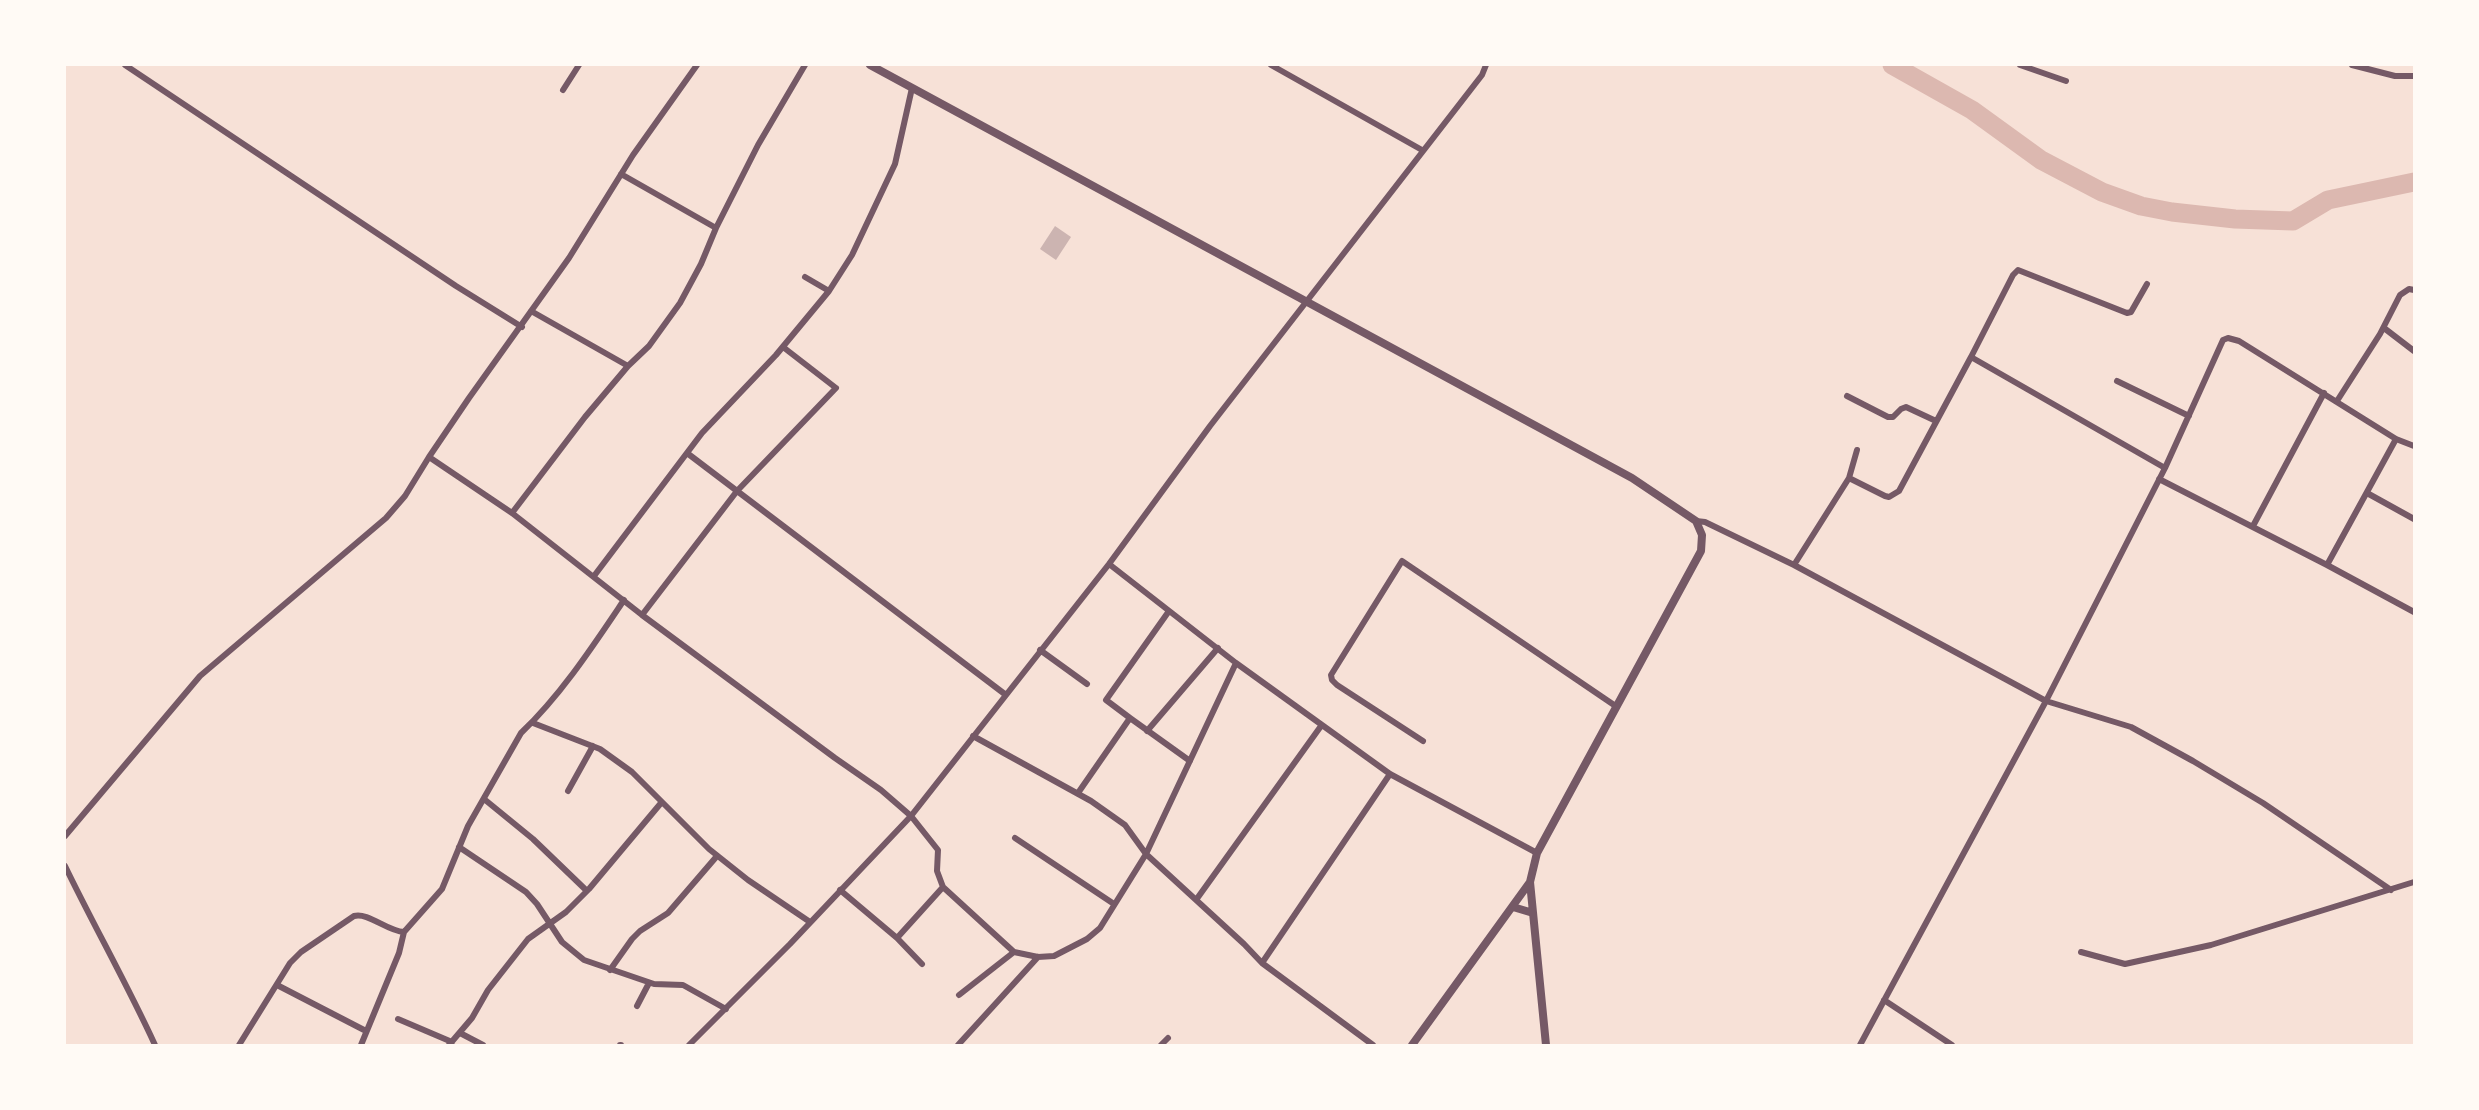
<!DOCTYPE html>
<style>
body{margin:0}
#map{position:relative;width:2479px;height:1110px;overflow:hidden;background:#f7e1d7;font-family:"DejaVu Sans",sans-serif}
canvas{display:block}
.frame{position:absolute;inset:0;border:66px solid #fffaf5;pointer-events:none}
</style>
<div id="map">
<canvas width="2479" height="1110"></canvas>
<div class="frame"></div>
</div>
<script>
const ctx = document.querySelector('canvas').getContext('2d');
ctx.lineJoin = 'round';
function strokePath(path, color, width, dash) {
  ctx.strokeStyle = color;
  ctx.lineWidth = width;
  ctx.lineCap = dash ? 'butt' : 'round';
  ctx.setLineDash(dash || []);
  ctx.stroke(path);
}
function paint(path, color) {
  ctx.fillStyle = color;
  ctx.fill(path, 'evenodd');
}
const river = new Path2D(`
 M 1892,65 L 1972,110 L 2041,160 L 2102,192 L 2141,206 L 2172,212 L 2235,219 L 2293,221 L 2328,200 L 2414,182`);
const building = new Path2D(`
 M 1055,226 L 1071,237 L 1056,260 L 1040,249 Z`);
const minor = new Path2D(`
 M 125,65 L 456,286 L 522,327
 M 1271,65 L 1422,150
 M 2020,65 L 2066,81
 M 2352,65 L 2395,76 L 2414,76
 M 563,90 L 579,65
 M 621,174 L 716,228
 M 805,277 L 829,291
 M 531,311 L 628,366
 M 2384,328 L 2414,351
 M 1971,357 L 2013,275 L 2018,270 L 2127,313 L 2131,312 L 2147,284
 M 2117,381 L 2189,416
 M 1847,396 L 1888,417 L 1893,417 L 1901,409 L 1906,407 L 1936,421
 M 2337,401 L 2380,334 L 2400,295 L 2409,289 L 2414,290
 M 687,453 L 1006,695
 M 429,457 L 512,513 L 642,615 L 835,758 L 881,790 L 911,816 L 938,850 L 937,871 L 943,887 L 1014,952 L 1038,957 L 1054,956 L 1087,939 L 1100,928 L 1146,854 L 1236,663
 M 1849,478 L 1857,450
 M 2159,479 L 2327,565 L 2414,612
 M 2367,493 L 2414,519
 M 512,513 L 585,417 L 628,366 L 649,346 L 680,303 L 701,264 L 716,228 L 758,145 L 805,65
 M 1696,521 L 1705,522 L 1794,565 L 2046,701 L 2131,727 L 2193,761 L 2263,803 L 2391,890
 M 2253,526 L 2324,393
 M 1109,564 L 1236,663 L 1390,774 L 1537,853
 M 1794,565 L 1849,478 L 1885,496 L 1889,497 L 1899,491 L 1971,357 L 2165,468
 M 2327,565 L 2396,439
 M 594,576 L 702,433 L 776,355 L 829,291 L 852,255 L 895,164 L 912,88
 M 642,615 L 737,491 L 836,388 L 783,347
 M 1040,650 L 1087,684
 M 1130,718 L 1106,700 L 1169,611
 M 533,723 L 600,749 L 632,772 L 709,849 L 748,880 L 810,922
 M 1147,731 L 1218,648
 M 973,736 L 1091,801 L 1125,825 L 1146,854 L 1244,944 L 1262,963 L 1373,1045
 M 1423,741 L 1337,685 L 1332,680 L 1331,675 L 1402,561 L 1617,707
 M 568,791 L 593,746
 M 1078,793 L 1130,718 L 1190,761
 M 484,799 L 533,839 L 587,891
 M 65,836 L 200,676 L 386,518 L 405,496 L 429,457 L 469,398 L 569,258 L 633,155 L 697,65
 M 1015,838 L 1114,904
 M 459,847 L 526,892 L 537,904 L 562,942 L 584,960 L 654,984 L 683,985 L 726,1009
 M 65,866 C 94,926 127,984 155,1045
 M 840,890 L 897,938 L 943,887
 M 1196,900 L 1321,726
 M 897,938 L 922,964
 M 2081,952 L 2125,964 L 2211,945 L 2414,882
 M 1262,963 L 1390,774
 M 610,970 L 632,939 L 640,931 L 668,913 L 717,856
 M 277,985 L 366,1031
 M 959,995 L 1014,952
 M 1884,1000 L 1952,1045
 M 637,1006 L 649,983
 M 398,1019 L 452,1042
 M 460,1033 L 483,1045
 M 239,1045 L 290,963 L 301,952 L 354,916 C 368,912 387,931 404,932 L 442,889 L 468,826 L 521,733 C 561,695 593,646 624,600
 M 361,1045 L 399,953 L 404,932
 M 449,1045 L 472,1018 L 488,990 L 528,939 L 566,912 L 589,889 L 661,803
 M 620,1045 L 621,1045
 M 689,1045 L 790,944 L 911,816 L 1109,564 L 1210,426 L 1482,75 L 1486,65
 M 958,1045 L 1038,957
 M 1161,1045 L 1168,1038
 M 1860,1045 L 2046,701 L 2165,468 L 2223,340 L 2228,338 L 2239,341 L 2396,439 L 2414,446`);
const tertiary = new Path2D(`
 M 870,65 L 1632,478 L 1696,521 L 1702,535 L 1701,551 L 1537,853 L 1530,882 L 1546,1045
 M 1513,907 L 1533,913
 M 1412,1045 L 1530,882`);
strokePath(river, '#dcb8b0', 19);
paint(building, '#ccb4b1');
strokePath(minor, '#755966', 6);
strokePath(tertiary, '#755966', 8);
</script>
